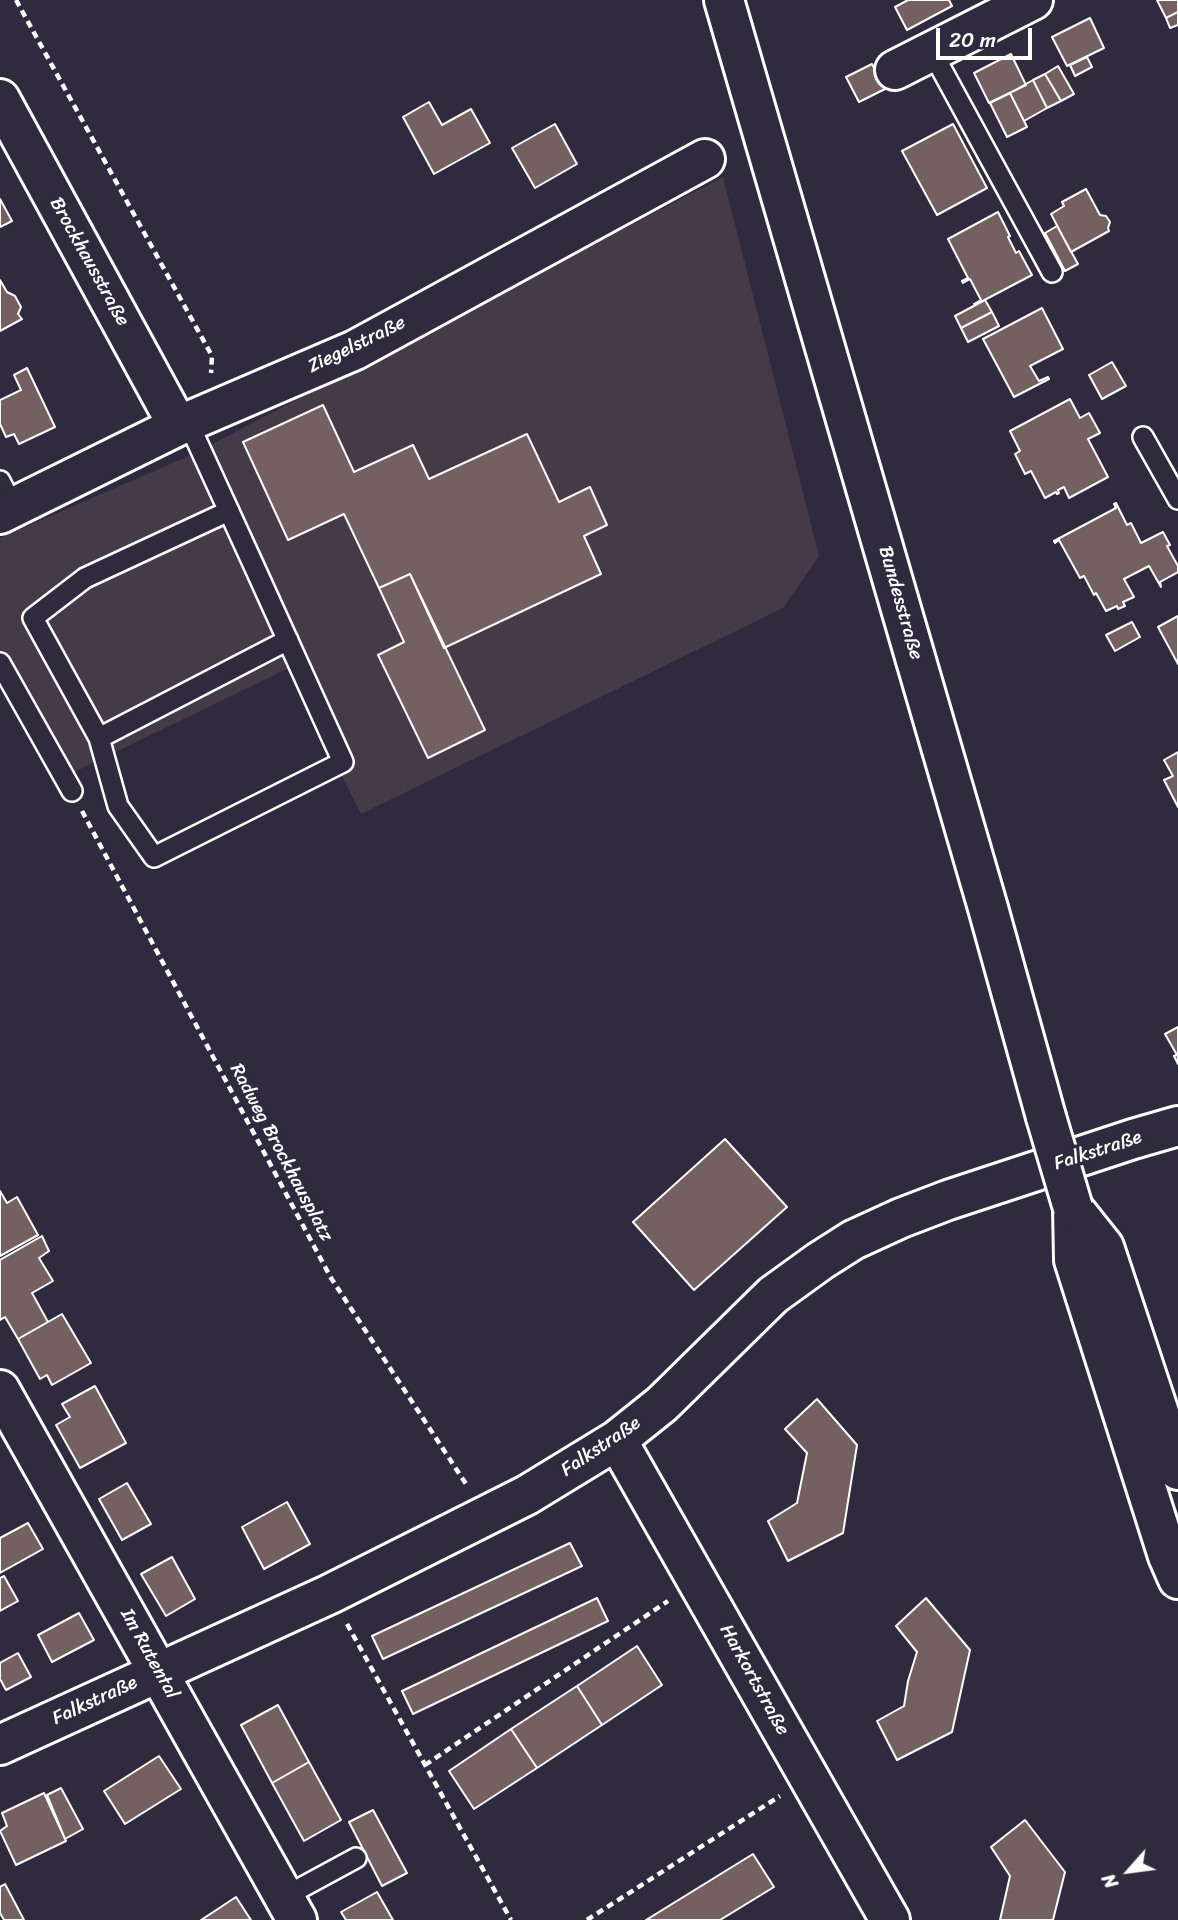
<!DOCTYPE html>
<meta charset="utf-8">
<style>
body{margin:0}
#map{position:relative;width:1178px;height:1920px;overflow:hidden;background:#2f2a3d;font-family:Sriracha,sans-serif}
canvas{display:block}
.north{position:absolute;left:1094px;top:1836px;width:70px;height:70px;-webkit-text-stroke:5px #2f2a3d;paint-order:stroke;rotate:242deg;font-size:19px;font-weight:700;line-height:28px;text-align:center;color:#fff}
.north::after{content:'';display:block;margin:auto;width:24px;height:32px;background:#fff;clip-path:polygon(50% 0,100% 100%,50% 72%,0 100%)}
.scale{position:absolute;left:936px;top:28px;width:96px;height:32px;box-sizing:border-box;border:4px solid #fff;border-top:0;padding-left:9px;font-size:21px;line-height:24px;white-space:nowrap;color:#fff;-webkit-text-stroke:5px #2f2a3d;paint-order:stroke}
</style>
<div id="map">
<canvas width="1178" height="1920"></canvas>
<div class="north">N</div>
<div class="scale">20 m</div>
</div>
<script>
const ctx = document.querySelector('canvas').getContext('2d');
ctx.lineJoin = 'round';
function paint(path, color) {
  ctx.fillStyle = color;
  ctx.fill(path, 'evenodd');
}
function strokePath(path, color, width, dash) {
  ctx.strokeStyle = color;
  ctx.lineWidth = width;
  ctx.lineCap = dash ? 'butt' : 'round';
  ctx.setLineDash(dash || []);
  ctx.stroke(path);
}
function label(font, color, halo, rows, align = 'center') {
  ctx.font = font + ' Sriracha,sans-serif';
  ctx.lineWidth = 7;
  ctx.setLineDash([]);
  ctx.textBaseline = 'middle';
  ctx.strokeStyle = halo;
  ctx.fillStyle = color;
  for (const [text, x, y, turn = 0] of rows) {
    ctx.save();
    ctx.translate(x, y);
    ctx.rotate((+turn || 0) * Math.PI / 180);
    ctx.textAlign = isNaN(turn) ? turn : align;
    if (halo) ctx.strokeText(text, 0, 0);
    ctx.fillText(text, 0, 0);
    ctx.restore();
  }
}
const built = new Path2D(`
 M 723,177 L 819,556 L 783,608 L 361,814 L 287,669 L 68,775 L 0,655 L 0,538 L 191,455 Z`);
const building = new Path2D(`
 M 908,0 L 949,0 L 952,6 L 907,30 L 895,7 Z
 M 1157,0 L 1178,0 L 1178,12 L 1166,18 Z
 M 1178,12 L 1178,25 L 1170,28 L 1166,18 Z
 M 1090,18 L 1104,48 L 1067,66 L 1052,37 Z
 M 1011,54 L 1026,85 L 989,103 L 974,73 Z
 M 1087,57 L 1092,67 L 1075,76 L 1070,65 Z
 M 872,64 L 885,89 L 859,102 L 846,77 Z
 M 1058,66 L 1074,94 L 1061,101 L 1045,74 Z
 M 1045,74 L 1061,101 L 1047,108 L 1033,80 Z
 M 1033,80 L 1047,108 L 1024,121 L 1010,93 Z
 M 1010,93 L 1027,127 L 1007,137 L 990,103 Z
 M 429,102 L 442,125 L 471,109 L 490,143 L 434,174 L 403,117 Z
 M 555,124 L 577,164 L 535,188 L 512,148 Z
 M 953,124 L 987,188 L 937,215 L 902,151 Z
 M 1086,189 L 1100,215 L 1106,216 L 1110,222 L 1108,228 L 1109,231 L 1071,252 L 1051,214 L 1064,206 L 1062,202 Z
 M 0,199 L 12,221 L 0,227 Z
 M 998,212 L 1010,236 L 1008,237 L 1016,253 L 1019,251 L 1032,275 L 975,305 L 974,304 L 981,300 L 970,279 L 963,283 L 962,281 L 968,278 L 948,239 Z
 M 1057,226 L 1078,264 L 1065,271 L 1045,233 Z
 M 0,280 L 7,292 L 15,296 L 21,307 L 18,314 L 22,319 L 0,331 Z
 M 985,300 L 992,312 L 961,328 L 955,316 Z
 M 1042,308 L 1063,349 L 1030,366 L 1039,381 L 1048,377 L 1049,379 L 1014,397 L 983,339 Z
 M 992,312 L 999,326 L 968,342 L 961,328 Z
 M 1112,362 L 1126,386 L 1102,399 L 1089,375 Z
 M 27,368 L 55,427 L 19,444 L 14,434 L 6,437 L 0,424 L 0,400 L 21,390 L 14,375 Z
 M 1070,399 L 1080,418 L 1089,413 L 1100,433 L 1088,439 L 1108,477 L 1069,498 L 1064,487 L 1058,490 L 1059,493 L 1057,494 L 1056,492 L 1045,498 L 1031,471 L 1025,474 L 1015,454 L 1020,451 L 1010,431 Z
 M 323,405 L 354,472 L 413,445 L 429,479 L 527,434 L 559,502 L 590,487 L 607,525 L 584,536 L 601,574 L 444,648 L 410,574 L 379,588 L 344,514 L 288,540 L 243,442 Z
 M 1116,503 L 1127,525 L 1131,523 L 1141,543 L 1163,532 L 1170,545 L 1167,546 L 1178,566 L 1178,572 L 1160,582 L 1161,587 L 1149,566 L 1124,579 L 1134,597 L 1123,602 L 1125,606 L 1118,609 L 1117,606 L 1106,611 L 1096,593 L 1094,595 L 1084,576 L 1080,578 L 1059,540 L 1055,543 L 1054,541 L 1116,508 L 1114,504 Z
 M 410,574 L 485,730 L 428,758 L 378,655 L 404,642 L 379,588 Z
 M 1178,616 L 1178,664 L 1158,627 Z
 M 1132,622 L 1140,637 L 1115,651 L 1106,635 Z
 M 1178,752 L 1178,807 L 1164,780 L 1173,776 L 1164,760 Z
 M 1178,1027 L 1178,1064 L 1174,1056 L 1177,1055 L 1165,1034 Z
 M 725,1139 L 787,1207 L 694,1290 L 633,1222 Z
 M 0,1191 L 7,1203 L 17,1197 L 38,1235 L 0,1256 Z
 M 42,1236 L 49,1251 L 39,1258 L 53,1281 L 32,1293 L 48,1322 L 18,1339 L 5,1317 L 0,1320 L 0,1260 Z
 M 62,1314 L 91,1363 L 52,1385 L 47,1375 L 40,1379 L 18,1339 Z
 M 95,1386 L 126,1443 L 80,1468 L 56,1425 L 70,1417 L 62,1404 Z
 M 817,1399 L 857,1445 L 843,1533 L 788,1561 L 768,1521 L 797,1503 L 807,1453 L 785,1429 Z
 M 127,1483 L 151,1524 L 122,1540 L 99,1499 Z
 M 287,1502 L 310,1544 L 264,1569 L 242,1527 Z
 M 28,1523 L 43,1549 L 0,1573 L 0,1538 Z
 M 570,1543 L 582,1566 L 383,1659 L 372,1636 Z
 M 172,1557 L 195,1599 L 166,1616 L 141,1574 Z
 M 4,1576 L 18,1601 L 0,1611 L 0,1578 Z
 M 597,1598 L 608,1621 L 413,1714 L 402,1691 Z
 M 926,1598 L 970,1650 L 952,1732 L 897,1760 L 877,1721 L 904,1706 L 908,1681 L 917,1652 L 896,1626 Z
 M 79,1613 L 94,1640 L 52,1662 L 38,1635 Z
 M 637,1646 L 662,1685 L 602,1725 L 577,1686 Z
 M 18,1653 L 31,1677 L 6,1690 L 0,1679 L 0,1663 Z
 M 577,1686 L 602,1725 L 537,1768 L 511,1729 Z
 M 278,1705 L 309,1762 L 272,1783 L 241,1725 Z
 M 511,1729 L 537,1768 L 474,1809 L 449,1771 Z
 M 159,1756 L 181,1789 L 125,1824 L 104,1791 Z
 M 309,1762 L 341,1820 L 304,1841 L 272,1783 Z
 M 61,1788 L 83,1829 L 65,1839 L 47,1795 Z
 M 44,1793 L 66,1841 L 16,1865 L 0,1831 L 7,1826 L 2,1813 Z
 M 373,1810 L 407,1873 L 382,1886 L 349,1822 Z
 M 1025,1820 L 1065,1872 L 1053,1920 L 1000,1920 L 1010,1876 L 991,1847 Z
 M 753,1854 L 774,1887 L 720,1920 L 646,1920 Z
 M 5,1884 L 24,1920 L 4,1920 L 0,1913 L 0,1887 Z
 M 377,1892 L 393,1920 L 346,1920 L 341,1912 Z
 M 236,1897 L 251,1920 L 201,1920 Z`);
const path = new Path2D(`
 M 16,0 L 212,356 L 211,373
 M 82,811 L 331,1278 L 468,1487
 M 347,1624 L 511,1920
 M 425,1765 L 668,1601
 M 587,1920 L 780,1796`);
const lane = new Path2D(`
 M 931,50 L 1052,272
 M 188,422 C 240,535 292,649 343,762 L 154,857 L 118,806 L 99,738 L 288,640
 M 1143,437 L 1178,499
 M 0,481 L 13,507
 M 0,663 L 72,791
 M 99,738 L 33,618 L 85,578 L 229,511
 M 284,1897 L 356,1858`);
const street = new Path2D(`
 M 895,70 L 1033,0
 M 0,99 L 178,426
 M 0,514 L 178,426 L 355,350 L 705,159
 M 0,1390 L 297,1920
 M 617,1440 L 890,1920
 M 0,1745 L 330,1594 L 527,1495 L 617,1440 L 662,1404 L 773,1295 L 820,1261 L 853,1240 L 901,1218 L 948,1200 L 1133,1139 L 1178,1126`);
const primary = new Path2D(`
 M 724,0 L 988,908 L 1046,1117
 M 1073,1208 L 1074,1260 L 1168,1556 L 1178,1579
 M 1073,1208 L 1104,1247 L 1178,1470`);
const primaryBridge = new Path2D(`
 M 1046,1117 L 1073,1208`);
const streetNames = [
 ["Brockhausstraße",89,262,61],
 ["Ziegelstraße",357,345,-26],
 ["Bundesstraße",900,603,74],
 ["Falkstraße",1098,1151,-18],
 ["Radweg Brockhausplatz",281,1153,62],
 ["Falkstraße",601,1447,-34],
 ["Im Rutental",149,1654,61],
 ["Harkortstraße",754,1680,61],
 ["Falkstraße",95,1701,-25]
];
paint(built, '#443a48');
paint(building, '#746060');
strokePath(building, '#fff', 2);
strokePath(lane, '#fff', 24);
strokePath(street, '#fff', 44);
strokePath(primary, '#fff', 44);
strokePath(path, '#fff', 4.5, [7, 5]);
strokePath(lane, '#2f2a3d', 19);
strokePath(street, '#2f2a3d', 38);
strokePath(primary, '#2f2a3d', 38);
strokePath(primaryBridge, '#fff', 44, []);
strokePath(primaryBridge, '#2f2a3d', 38);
label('19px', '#fff', '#2f2a3d', streetNames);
</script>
